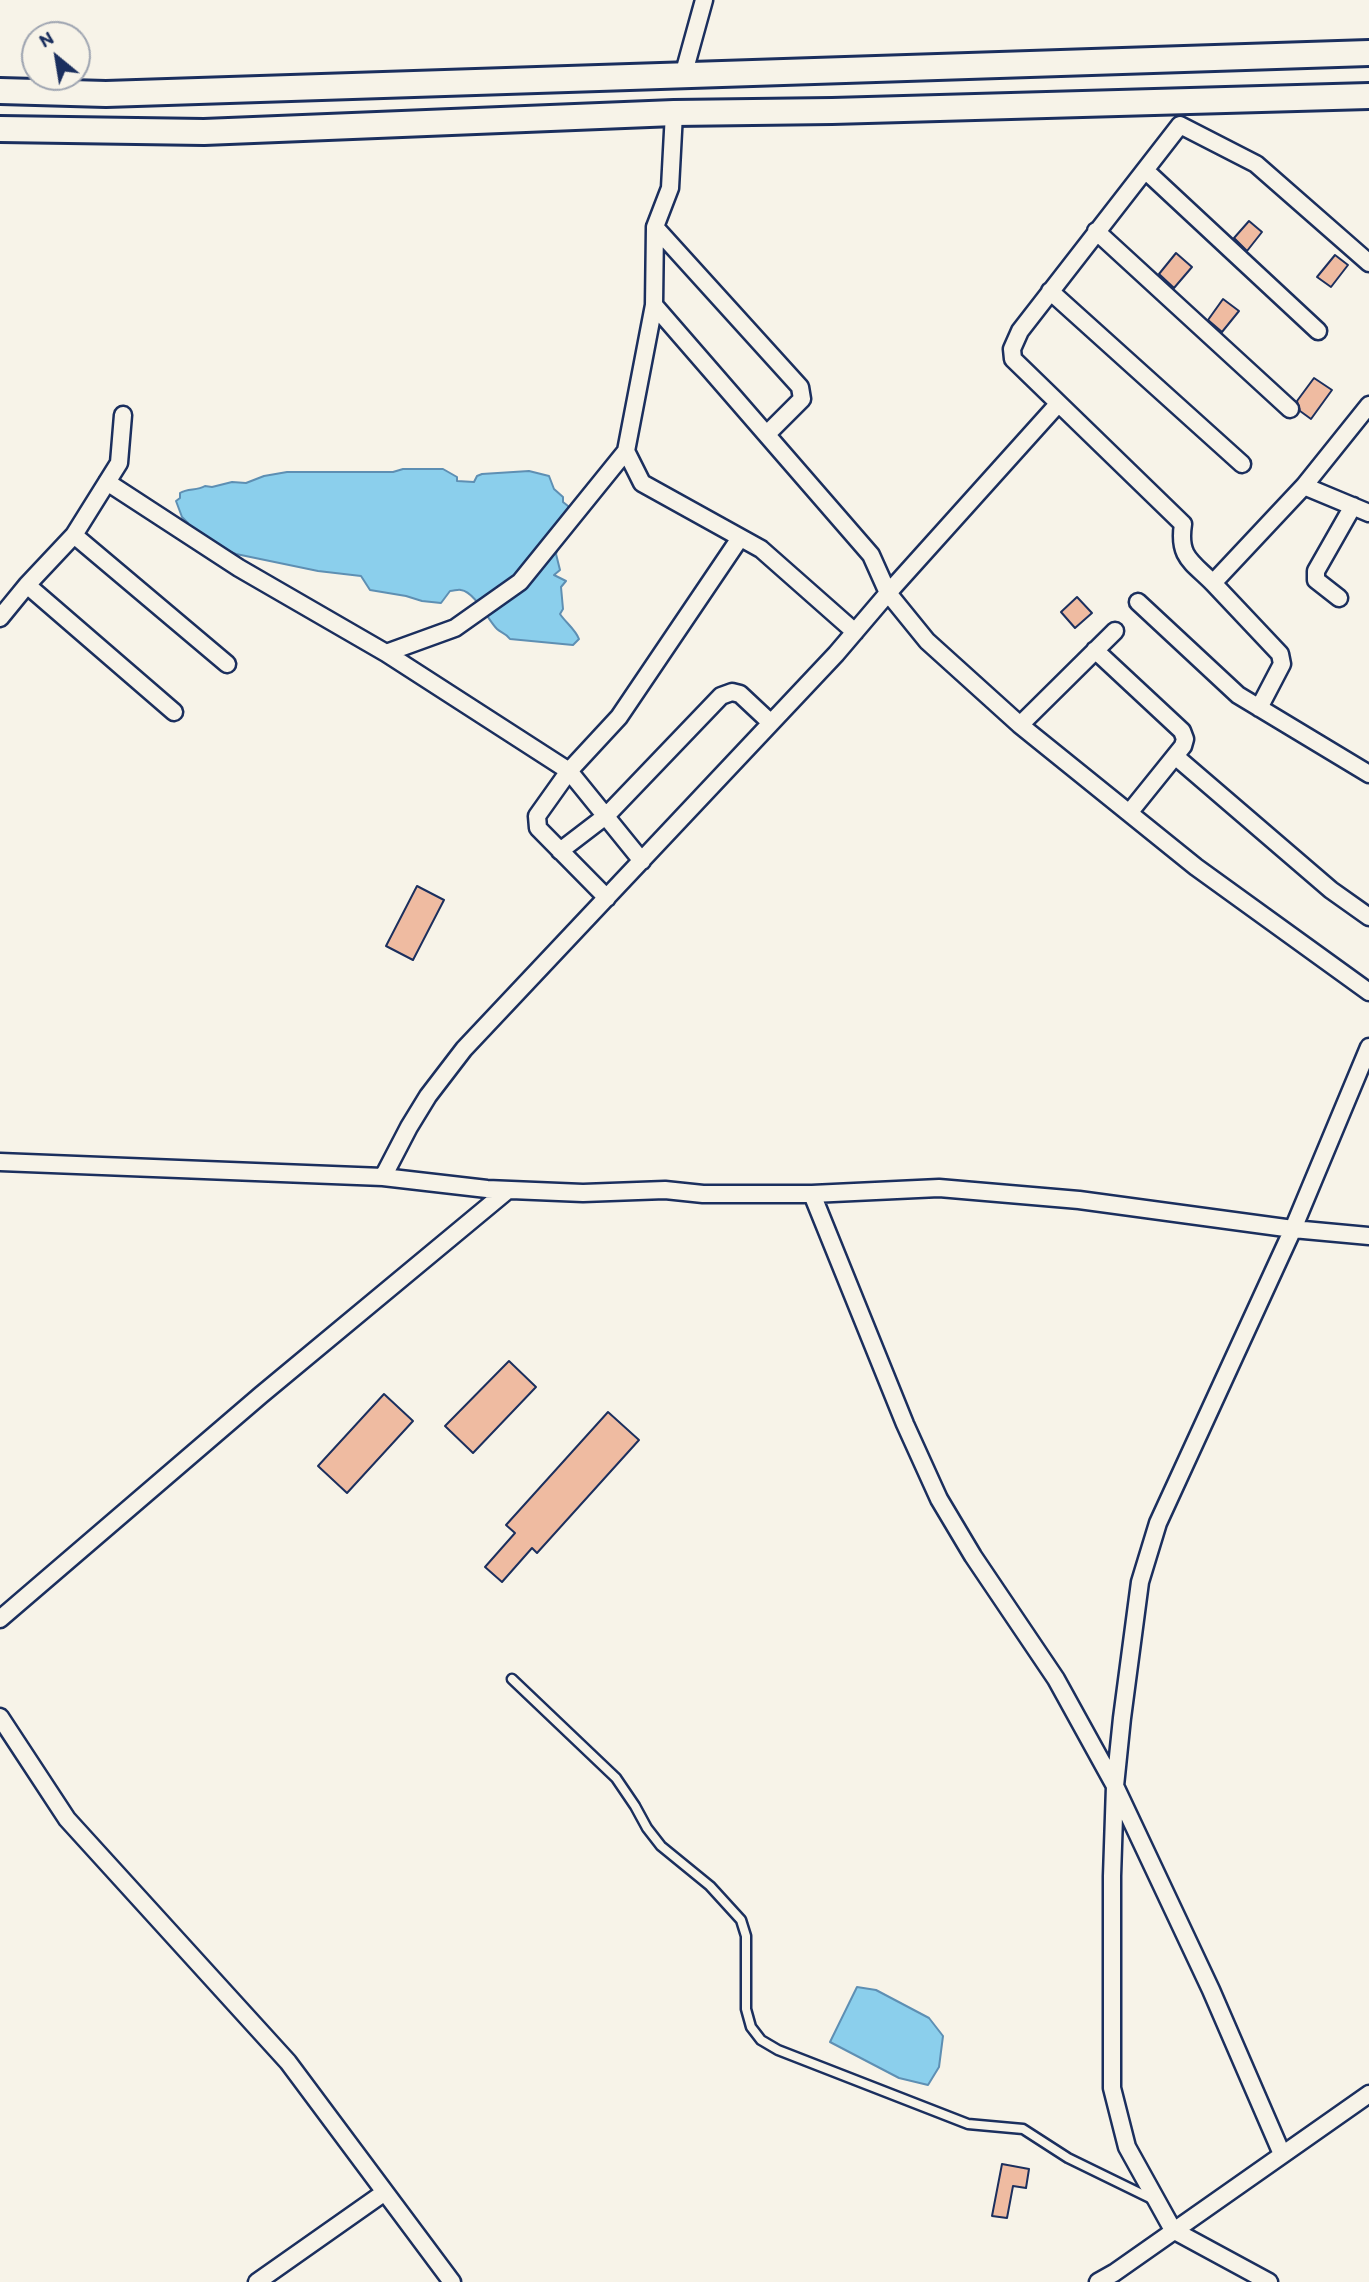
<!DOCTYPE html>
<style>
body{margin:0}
#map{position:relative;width:1369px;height:2282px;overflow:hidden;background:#f7f3e8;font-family:Itim,sans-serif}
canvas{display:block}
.north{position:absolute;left:21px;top:21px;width:70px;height:70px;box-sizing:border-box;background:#f7f3e8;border:2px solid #9fa5b1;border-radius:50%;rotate:330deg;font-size:19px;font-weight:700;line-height:28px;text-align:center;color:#1b2f5e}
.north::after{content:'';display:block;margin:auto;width:24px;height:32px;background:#1b2f5e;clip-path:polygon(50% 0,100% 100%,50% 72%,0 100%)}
</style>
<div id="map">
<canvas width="1369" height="2282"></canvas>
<div class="north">N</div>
</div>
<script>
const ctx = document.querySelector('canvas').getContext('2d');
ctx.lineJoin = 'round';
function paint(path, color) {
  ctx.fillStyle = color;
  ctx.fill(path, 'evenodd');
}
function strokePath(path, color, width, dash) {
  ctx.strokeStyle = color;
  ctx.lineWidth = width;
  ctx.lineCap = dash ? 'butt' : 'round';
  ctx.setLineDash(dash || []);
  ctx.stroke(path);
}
const water = new Path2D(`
 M 403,469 L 443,469 L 457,477 L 457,481 L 474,482 L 477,476 L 482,474 L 529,471 L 549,476 L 554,489 L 563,497 L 563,502 L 568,506 L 568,515 L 556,554 L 560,570 L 554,575 L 566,581 L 561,587 L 563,609 L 560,614 C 566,623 575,629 579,639 L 573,645 L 510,639 C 506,633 501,633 497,629 C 488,620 475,592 461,590 C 458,589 454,591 450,591 L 441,603 L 422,601 L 406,596 L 370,590 L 361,576 L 318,571 L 236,554 L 220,548 L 189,529 L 188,523 L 182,517 L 176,501 L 180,498 L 180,493 C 188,488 197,491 205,486 L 212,487 L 232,482 L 246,483 L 264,476 L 287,472 L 393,472 Z
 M 857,1987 L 876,1990 L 929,2018 L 943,2036 L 939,2067 L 928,2085 L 899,2078 L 830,2042 Z`);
const building = new Path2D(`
 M 1249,221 L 1262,232 L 1247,251 L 1234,238 Z
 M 1176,253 L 1192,267 L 1174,288 L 1159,274 Z
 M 1335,255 L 1348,265 L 1331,287 L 1317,277 Z
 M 1223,299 L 1239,311 L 1222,332 L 1208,320 Z
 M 1314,378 L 1332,390 L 1311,419 L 1300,411 L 1297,401 Z
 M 1077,597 L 1092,613 L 1075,628 L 1061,612 Z
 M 417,886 L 444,900 L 413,960 L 386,946 Z
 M 509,1361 L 536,1387 L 473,1453 L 445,1426 Z
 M 384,1394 L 413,1421 L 347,1493 L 318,1466 Z
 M 608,1412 L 639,1440 L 537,1553 L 532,1548 L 502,1582 L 485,1567 L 515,1533 L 506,1525 Z
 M 1002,2164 L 1029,2169 L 1026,2188 L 1013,2186 L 1007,2218 L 992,2216 Z`);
const service = new Path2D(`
 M 512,1679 L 616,1778 L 635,1806 L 647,1828 L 661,1846 L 710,1886 L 741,1920 L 746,1936 L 746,2009 L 751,2027 L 761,2040 L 778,2050 L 968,2124 L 1023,2129 L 1068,2158 L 1154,2200`);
const minor = new Path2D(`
 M 683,76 L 704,0
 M 1145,170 L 1318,331
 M 655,227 L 800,387 L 802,399 L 767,434
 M 1096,231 L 1290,409
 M 1369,263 L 1256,164 L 1180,125 L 1020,331 L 1012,349 L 1013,359 L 1183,524 C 1178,557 1191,561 1213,583 L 1304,486 L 1369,405
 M 1050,291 L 1242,464
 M 654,305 L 871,555 L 888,593 L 927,641 L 1020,725 L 1196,867 L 1369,992
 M 626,451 L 642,483 L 761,549 L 855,632
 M 107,482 L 239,568 L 386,653 L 569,771 L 642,861
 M 1304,486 L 1369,513
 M 74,535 L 227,664
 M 1213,583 L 1280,654 L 1282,664 L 1259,708
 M 27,585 L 174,712
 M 1339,598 L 1316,580 L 1316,571 L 1353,506
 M 1138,602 L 1238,695 L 1369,774
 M 0,618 L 27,585 L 74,535 L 119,463 L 123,415
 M 1095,650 L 1182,731 L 1185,739 L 1183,746 L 1129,813
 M 386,653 L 455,628 L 520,582 L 626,451 L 654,305 L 655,227 L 670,188 L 674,113
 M 1020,725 L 1115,631
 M 1175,756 L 1331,890 L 1369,917
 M 560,851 L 607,815 L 721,696 L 732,692 L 740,694 L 771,723
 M 607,898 L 538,828 L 537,816 L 569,771 L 619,717 L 740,538
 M 0,1162 L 383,1177 L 487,1189 L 583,1193 L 665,1190 L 703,1194 L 812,1194 L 939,1188 L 1079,1200 L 1293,1229 L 1369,1236
 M 383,1177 L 409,1127 L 428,1096 L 464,1049 L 836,654 L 888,593 L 1058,404
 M 812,1194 L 905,1424 L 939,1499 L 973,1556 L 1056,1679 L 1115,1786 L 1211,1990 L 1282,2154
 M 0,1619 L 261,1395 L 508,1190
 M 0,1717 L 67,1819 L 288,2062 L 452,2282
 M 257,2282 L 385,2192
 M 1098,2282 L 1114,2273 L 1369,2094
 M 1269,2282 L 1173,2230 L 1127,2147 L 1112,2088 L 1112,1876 L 1115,1786 L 1122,1718 L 1140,1582 L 1158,1523 L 1293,1229 L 1369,1047`);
const primary = new Path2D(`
 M 0,91 L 106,94 L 1369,53
 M 0,129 L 204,132 L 674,113 L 832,111 L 1369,96`);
paint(water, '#8bcfec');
strokePath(water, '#5e8fb3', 2);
paint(building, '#efbba1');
strokePath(building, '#1b2f5e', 2);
strokePath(service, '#1b2f5e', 13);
strokePath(minor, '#1b2f5e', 21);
strokePath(primary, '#1b2f5e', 30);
strokePath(service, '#f7f3e8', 8);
strokePath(minor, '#f7f3e8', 16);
strokePath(primary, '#f7f3e8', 24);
</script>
